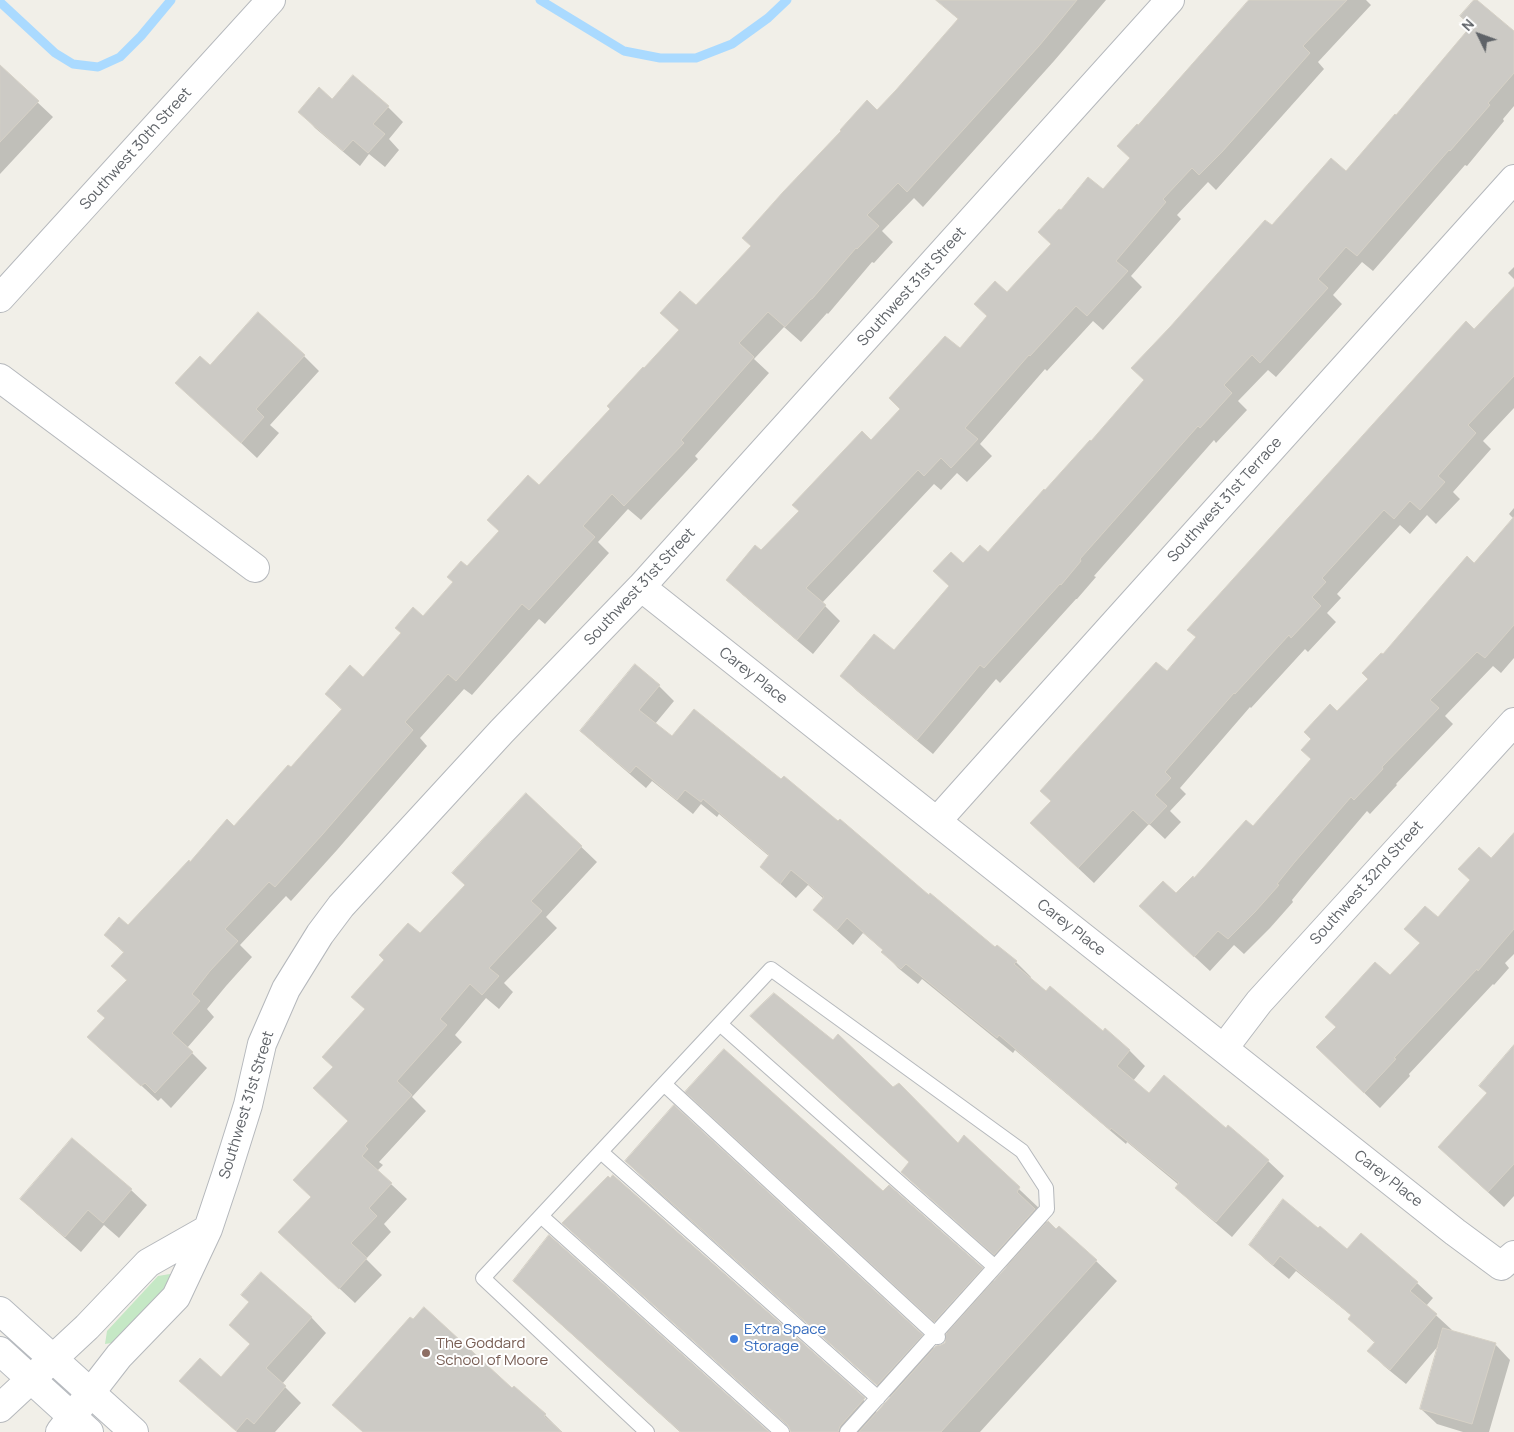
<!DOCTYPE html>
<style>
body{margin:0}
#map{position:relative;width:1514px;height:1432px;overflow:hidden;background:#f1efe8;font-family:Manrope,sans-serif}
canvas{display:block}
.north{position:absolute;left:1454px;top:10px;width:50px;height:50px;-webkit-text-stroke:4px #fff;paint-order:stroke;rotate:312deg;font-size:14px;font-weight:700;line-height:20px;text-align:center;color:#5f6368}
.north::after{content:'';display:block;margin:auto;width:18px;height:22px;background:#5f6368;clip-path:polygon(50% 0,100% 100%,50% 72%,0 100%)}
</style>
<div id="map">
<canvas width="1514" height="1432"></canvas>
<div class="north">N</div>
</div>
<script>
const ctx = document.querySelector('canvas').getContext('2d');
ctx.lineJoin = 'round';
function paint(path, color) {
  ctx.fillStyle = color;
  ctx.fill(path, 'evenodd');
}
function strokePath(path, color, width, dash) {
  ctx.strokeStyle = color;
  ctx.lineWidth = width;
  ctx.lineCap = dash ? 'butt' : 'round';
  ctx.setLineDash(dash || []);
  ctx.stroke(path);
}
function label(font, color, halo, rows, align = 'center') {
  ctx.font = font + ' Manrope,sans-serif';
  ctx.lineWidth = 4;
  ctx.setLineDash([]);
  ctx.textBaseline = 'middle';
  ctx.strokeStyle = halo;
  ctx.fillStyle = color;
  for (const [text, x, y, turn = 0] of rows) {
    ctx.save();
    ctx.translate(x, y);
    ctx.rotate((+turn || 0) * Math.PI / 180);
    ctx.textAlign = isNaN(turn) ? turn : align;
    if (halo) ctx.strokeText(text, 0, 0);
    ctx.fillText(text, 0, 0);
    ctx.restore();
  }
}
const green = new Path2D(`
 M 170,1274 L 171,1283 L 118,1342 L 105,1344 L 107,1331 L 158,1276 Z`);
const shadow = new Path2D(`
 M 958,0 L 1106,0 L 1054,61 L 923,207 L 914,198 L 882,231 L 893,242 L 874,263 L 872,262 L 828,314 L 827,313 L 801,342 L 784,327 L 754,359 L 769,373 L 695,456 L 698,459 L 641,520 L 628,509 L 598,542 L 609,553 L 545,624 L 539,619 L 472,695 L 464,689 L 420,738 L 427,746 L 337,850 L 291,901 L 286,896 L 240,945 L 252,957 L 226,986 L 207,1009 L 214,1017 L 187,1048 L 207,1068 L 171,1108 L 161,1098 L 158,1101 L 105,1052 L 106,1019 L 127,981 L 113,966 L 124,953 L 106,935 L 128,927 L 190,863 L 234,827 L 291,769 L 342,710 L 326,694 L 363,678 L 423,618 L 680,331 L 662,313 L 696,307 L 877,112 L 959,20 Z
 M 1251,0 L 1366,0 L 1371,5 L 1318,62 L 1324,69 L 1216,190 L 1208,182 L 1177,215 L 1181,219 L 1131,276 L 1142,287 L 1103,330 L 1093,321 L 1047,371 L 1045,369 L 980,444 L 992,456 L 967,482 L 957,473 L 941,490 L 934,484 L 822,603 L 840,621 L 813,654 L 743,595 L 728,579 L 762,552 L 960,350 L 1007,294 L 1052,245 L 1061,211 L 1103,191 L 1131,158 L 1138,127 Z
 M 1514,33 L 1514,106 L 1503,119 L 1504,121 L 1467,166 L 1465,165 L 1373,271 L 1362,262 L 1333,295 L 1342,304 L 1276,377 L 1268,370 L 1238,401 L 1247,410 L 1216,443 L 1214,440 L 1094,576 L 1096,577 L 1077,599 L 1076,599 L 1000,683 L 996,679 L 933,754 L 857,691 L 842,676 L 894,652 L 950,586 L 963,565 L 988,554 L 1091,443 L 1145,381 L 1272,227 L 1346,173 L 1396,117 Z
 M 0,67 L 53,117 L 0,174 Z
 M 333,101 L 388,107 L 403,122 L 389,139 L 399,150 L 385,167 L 369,154 L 360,166 L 315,128 L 300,112 Z
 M 1514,267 L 1514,279 L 1508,273 Z
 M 1514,289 L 1514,408 L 1483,441 L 1491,449 L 1453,492 L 1460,499 L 1436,524 L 1427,515 L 1410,534 L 1400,525 L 1337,594 L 1341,598 L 1327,613 L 1336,622 L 1308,652 L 1305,649 L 1251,708 L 1250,707 L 1180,788 L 1186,794 L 1170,811 L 1181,822 L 1165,839 L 1149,824 L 1094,883 L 1047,839 L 1167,673 L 1474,331 Z
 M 304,356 L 319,371 L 270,425 L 279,433 L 257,458 L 177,383 L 210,367 Z
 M 1514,508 L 1514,519 L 1509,514 Z
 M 1514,519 L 1514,658 L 1501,673 L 1493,666 L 1445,716 L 1453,724 L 1396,784 L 1397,785 L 1370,814 L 1367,811 L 1310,878 L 1292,900 L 1293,902 L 1270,928 L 1244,954 L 1234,945 L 1210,971 L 1156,921 L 1176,895 L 1253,828 L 1312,760 L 1337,713 L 1370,679 L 1383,656 L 1474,564 Z
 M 659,686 L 674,701 L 655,724 L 672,738 L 930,897 L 995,949 L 1016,962 L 1031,977 L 1030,979 L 1103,1033 L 1105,1030 L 1130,1051 L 1145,1066 L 1133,1081 L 1149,1095 L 1226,1129 L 1228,1127 L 1268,1161 L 1284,1176 L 1232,1237 L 1192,1203 L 1177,1187 L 1179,1185 L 1127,1142 L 1126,1144 L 1015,1050 L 1013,1053 L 922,979 L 918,984 L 898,968 L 883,952 L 884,951 L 863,933 L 853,945 L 814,910 L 824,899 L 808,885 L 796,898 L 761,867 L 770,857 L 719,814 L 717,817 L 701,804 L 693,814 L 652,781 L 646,788 L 597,746 L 581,731 Z
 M 527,795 L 597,862 L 546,917 L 557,928 L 504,983 L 513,992 L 499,1009 L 486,998 L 455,1035 L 462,1042 L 412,1097 L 426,1111 L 379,1162 L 383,1165 L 377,1171 L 407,1199 L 384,1224 L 391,1232 L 366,1259 L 382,1275 L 355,1303 L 295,1247 L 312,1197 L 350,1121 L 334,1067 L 366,1010 L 353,997 L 420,935 L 466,885 Z
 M 1514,835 L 1514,954 L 1505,963 L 1509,968 L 1494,985 L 1493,984 L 1409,1074 L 1410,1076 L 1380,1108 L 1333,1063 L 1390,977 L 1421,944 L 1406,929 L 1438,919 L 1491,859 Z
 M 772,1036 L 893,1089 L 958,1144 L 964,1137 L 1040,1209 L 1037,1213 L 1048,1223 L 1096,1261 L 1117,1281 L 980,1432 L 791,1432 L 790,1428 L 584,1243 L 563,1223 L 613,1176 L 878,1413 L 891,1398 L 647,1182 L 626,1161 L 922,1336 L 935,1349 L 946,1343 L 948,1334 L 707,1112 L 883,1193 L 982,1269 L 995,1282 L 1008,1268 L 923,1192 L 902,1172 L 910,1163 Z
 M 1514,1047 L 1514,1196 L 1504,1207 L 1455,1162 L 1488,1094 Z
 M 72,1140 L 131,1190 L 147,1205 L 119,1238 L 104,1225 L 81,1252 L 37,1214 L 22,1199 Z
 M 1318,1230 L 1348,1250 L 1417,1283 L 1433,1298 L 1426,1306 L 1452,1330 L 1450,1332 L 1495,1344 L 1510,1360 L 1489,1432 L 1463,1432 L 1437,1424 L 1421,1409 L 1440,1344 L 1406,1384 L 1384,1366 L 1369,1350 L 1375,1343 L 1349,1319 L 1352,1316 L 1296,1271 L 1289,1279 L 1266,1260 L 1251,1245 Z
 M 515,1281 L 767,1432 L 680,1432 L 535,1301 Z
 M 311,1317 L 326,1333 L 282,1384 L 301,1403 L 275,1432 L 237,1432 L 181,1381 L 221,1378 L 251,1345 L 231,1325 Z
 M 512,1389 L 545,1415 L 562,1432 L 363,1432 L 334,1404 Z`);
const stream = new Path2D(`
 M 540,0 L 624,51 L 660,58 L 696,58 L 732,44 L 768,18 L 787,0
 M 0,2 L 55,53 L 73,64 L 98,67 L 120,57 L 141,36 L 171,0`);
const building = new Path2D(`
 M 936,0 L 1077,0 L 1039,46 L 907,192 L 898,183 L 867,215 L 879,226 L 857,249 L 856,248 L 812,299 L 811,299 L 785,327 L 768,312 L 739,343 L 754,357 L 681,440 L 684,443 L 624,506 L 612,494 L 583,526 L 595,537 L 529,610 L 522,604 L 456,681 L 448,674 L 405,722 L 413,730 L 322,835 L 275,887 L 269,882 L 225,929 L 238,941 L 210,971 L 192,994 L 200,1001 L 172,1033 L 193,1052 L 155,1093 L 145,1083 L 141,1086 L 87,1037 L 105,1018 L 97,1011 L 127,980 L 111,966 L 124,952 L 104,935 L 119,917 L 128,925 L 189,860 L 190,862 L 227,819 L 234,826 L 288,765 L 291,767 L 342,709 L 325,694 L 350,665 L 363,677 L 401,633 L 395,628 L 413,607 L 423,616 L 453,582 L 447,577 L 461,561 L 467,566 L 499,531 L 487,520 L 528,475 L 539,485 L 610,409 L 607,406 L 643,367 L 644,368 L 679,330 L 660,313 L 680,291 L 696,305 L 751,246 L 742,238 L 783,192 L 841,131 L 840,130 L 867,100 L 877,110 L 896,90 L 958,19 Z
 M 1249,0 L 1347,0 L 1303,46 L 1310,53 L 1222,152 L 1199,175 L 1192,168 L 1163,199 L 1166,202 L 1116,261 L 1128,271 L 1087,316 L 1076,306 L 1030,356 L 1029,355 L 965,428 L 978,439 L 951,468 L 941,458 L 924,476 L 918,470 L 806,588 L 826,605 L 797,640 L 726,580 L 755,545 L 761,550 L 799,511 L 792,505 L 862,431 L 871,440 L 900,409 L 889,398 L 945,336 L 960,348 L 987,316 L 974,304 L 995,281 L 1007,292 L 1051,244 L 1038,232 L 1059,209 L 1061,210 L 1088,177 L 1103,189 L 1130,158 L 1117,146 L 1137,124 L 1138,125 Z
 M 1474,0 L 1477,0 L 1514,31 L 1514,73 L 1488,103 L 1490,105 L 1450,151 L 1449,150 L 1357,256 L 1346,247 L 1318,279 L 1328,288 L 1260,363 L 1252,355 L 1224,385 L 1232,393 L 1200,428 L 1198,426 L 1080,559 L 1081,561 L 1061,585 L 1060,584 L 984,668 L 980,665 L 917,740 L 840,676 L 874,634 L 894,650 L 949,586 L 933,571 L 951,552 L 963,563 L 980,545 L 988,552 L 1044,489 L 1045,490 L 1090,440 L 1091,441 L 1144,380 L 1131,368 L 1170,327 L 1265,220 L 1272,225 L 1331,158 L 1346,171 L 1395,114 L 1396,115 L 1471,26 L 1460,16 Z
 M 0,65 L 39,101 L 0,142 Z
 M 353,75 L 389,106 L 373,124 L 385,134 L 368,153 L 353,140 L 343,151 L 298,112 L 319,87 L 332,99 Z
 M 1514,287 L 1514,376 L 1468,425 L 1476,433 L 1438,476 L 1445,482 L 1420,510 L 1410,501 L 1394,519 L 1384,510 L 1322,578 L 1326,582 L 1312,597 L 1321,606 L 1291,638 L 1289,635 L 1235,694 L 1234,693 L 1165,772 L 1171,778 L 1155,795 L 1167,806 L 1149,825 L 1133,810 L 1078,868 L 1030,823 L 1051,801 L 1040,791 L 1156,662 L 1167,671 L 1196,637 L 1187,630 L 1466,321 L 1474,329 Z
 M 258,312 L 305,355 L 256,409 L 264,417 L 241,443 L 175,383 L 200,356 L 210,365 Z
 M 1514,517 L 1514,625 L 1485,658 L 1477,652 L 1430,700 L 1439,708 L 1382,767 L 1383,769 L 1354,800 L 1351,797 L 1294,863 L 1277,884 L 1279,885 L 1255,912 L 1228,939 L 1218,931 L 1194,957 L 1139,906 L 1163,881 L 1176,893 L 1193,876 L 1194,878 L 1246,820 L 1253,826 L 1311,759 L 1301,750 L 1311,739 L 1304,732 L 1330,704 L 1337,711 L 1368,679 L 1362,673 L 1381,653 L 1383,654 L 1467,556 L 1474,563 Z
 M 635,664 L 660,685 L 639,710 L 672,736 L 694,709 L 781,779 L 784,776 L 838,821 L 840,819 L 929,895 L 930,893 L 995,947 L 997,945 L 1017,961 L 1014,964 L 1046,991 L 1050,986 L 1103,1031 L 1105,1028 L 1130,1050 L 1117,1066 L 1149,1093 L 1164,1075 L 1226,1128 L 1228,1125 L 1269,1160 L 1216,1222 L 1175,1188 L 1179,1183 L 1111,1128 L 1110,1130 L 999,1035 L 997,1038 L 906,964 L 901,969 L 881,952 L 883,950 L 847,918 L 837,930 L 813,910 L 824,897 L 791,870 L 780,884 L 760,867 L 769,855 L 703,799 L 701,802 L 685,790 L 677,800 L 636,766 L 630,773 L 580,731 Z
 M 526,793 L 582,846 L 531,901 L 542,911 L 489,968 L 499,976 L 482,995 L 470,984 L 440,1019 L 447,1025 L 397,1081 L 412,1095 L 365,1146 L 368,1149 L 362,1156 L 392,1183 L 369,1208 L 377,1216 L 351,1243 L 367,1258 L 339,1289 L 278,1232 L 311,1197 L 293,1180 L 348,1121 L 313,1088 L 333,1067 L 322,1057 L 365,1009 L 351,997 L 384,960 L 379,955 L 408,923 L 420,933 L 465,885 L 452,873 Z
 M 1514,833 L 1514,929 L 1478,971 L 1477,969 L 1394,1058 L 1396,1059 L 1364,1093 L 1316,1047 L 1336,1027 L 1325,1017 L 1375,962 L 1390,975 L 1420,943 L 1404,929 L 1425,906 L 1438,917 L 1470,880 L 1458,869 L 1479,847 L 1491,858 Z
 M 774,993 L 833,1040 L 838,1034 L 893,1087 L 899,1083 L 958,1143 L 964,1135 L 1020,1187 L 1017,1192 L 1035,1209 L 994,1255 L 901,1172 L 909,1162 L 750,1016 Z
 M 1514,1045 L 1514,1164 L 1488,1192 L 1438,1147 L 1487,1093 L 1479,1086 Z
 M 724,1049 L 883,1191 L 889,1185 L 983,1268 L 934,1322 L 685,1092 Z
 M 674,1105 L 923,1335 L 877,1385 L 625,1161 Z
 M 72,1138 L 132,1189 L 103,1223 L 88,1210 L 65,1237 L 20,1199 Z
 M 613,1175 L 865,1398 L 840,1426 L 838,1432 L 791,1432 L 788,1425 L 562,1223 L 608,1176 L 610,1178 Z
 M 1283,1199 L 1318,1228 L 1320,1226 L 1347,1249 L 1361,1233 L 1418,1282 L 1410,1291 L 1437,1314 L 1390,1370 L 1367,1351 L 1375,1342 L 1348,1319 L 1351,1315 L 1280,1256 L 1273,1265 L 1249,1245 Z
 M 1048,1221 L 1056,1229 L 1059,1226 L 1097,1260 L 941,1432 L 859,1432 L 936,1346 L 941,1345 L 945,1343 L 946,1334 Z
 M 549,1235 L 769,1432 L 681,1432 L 513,1281 Z
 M 261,1272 L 312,1317 L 266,1368 L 286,1386 L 254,1424 L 247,1418 L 236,1431 L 179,1381 L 200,1358 L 221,1377 L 250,1344 L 229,1325 L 249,1302 L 241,1295 Z
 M 424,1307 L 512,1388 L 514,1386 L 546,1414 L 544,1416 L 562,1432 L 363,1432 L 332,1405 L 410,1317 L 413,1319 Z
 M 1443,1328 L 1496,1343 L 1472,1424 L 1420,1409 Z`);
const service = new Path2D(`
 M 720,1024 L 995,1267
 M 664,1084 L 938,1337
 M 601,1152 L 878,1398
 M 541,1216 L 782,1432
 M 647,1432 L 483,1278 L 771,969 L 1022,1151 L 1046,1188 L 1047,1209 L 847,1432`);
const minor = new Path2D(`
 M 0,378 L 255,568
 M 641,587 L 1455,1232 L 1501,1266 L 1514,1255
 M 937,821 L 1005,745 L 1514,179
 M 1224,1048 L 1259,1002 L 1514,722
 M 0,1408 L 87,1327 L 148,1263 L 208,1229
 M 60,1432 L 119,1356 L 176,1297 L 208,1229 L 226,1175 L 248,1105 L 262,1044 L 286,989 L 320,934 L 341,906 L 502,731 L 641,587 L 1170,0`);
const tertiary = new Path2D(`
 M 0,298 L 271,0`);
const secondary = new Path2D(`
 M 0,1311 L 134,1432
 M 0,1351 L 89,1432`);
const markers = [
 [734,1339,5,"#3f7fe0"],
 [426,1353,5,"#8d6e63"]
];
const streetNames = [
 ["Southwest 30th Street",136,149,-48],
 ["Southwest 31st Street",912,287,-48],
 ["Southwest 31st Terrace",1225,500,-48],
 ["Southwest 31st Street",640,587,-47],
 ["Carey Place",753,676,38],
 ["Southwest 32nd Street",1367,883,-48],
 ["Carey Place",1071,928,38],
 ["Southwest 31st Street",247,1105,-73],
 ["Carey Place",1388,1179,38]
];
const shopNames = [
 ["Extra Space",744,1330],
 ["Storage",744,1347]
];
const educationNames = [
 ["The Goddard",436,1344],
 ["School of Moore",436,1361]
];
paint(green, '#c5e8c5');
paint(shadow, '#0003');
strokePath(stream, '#aadaff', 9);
paint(building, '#cccac5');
strokePath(building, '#d6d1c6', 1);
strokePath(service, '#b5b8bc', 16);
strokePath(minor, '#b5b8bc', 30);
strokePath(tertiary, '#b5b8bc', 30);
strokePath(secondary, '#b6babf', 30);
strokePath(service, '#fff', 14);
strokePath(minor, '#fff', 28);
strokePath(tertiary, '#fff', 28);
strokePath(secondary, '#fff', 28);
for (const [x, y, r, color] of markers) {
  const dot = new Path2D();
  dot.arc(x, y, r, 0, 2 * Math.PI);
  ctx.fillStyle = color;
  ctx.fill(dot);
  strokePath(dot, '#fff', 2);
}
label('15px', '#5f6368', '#fff', streetNames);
label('15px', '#366cbe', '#fff', shopNames, 'left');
label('15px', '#785e54', '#fff', educationNames, 'left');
</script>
